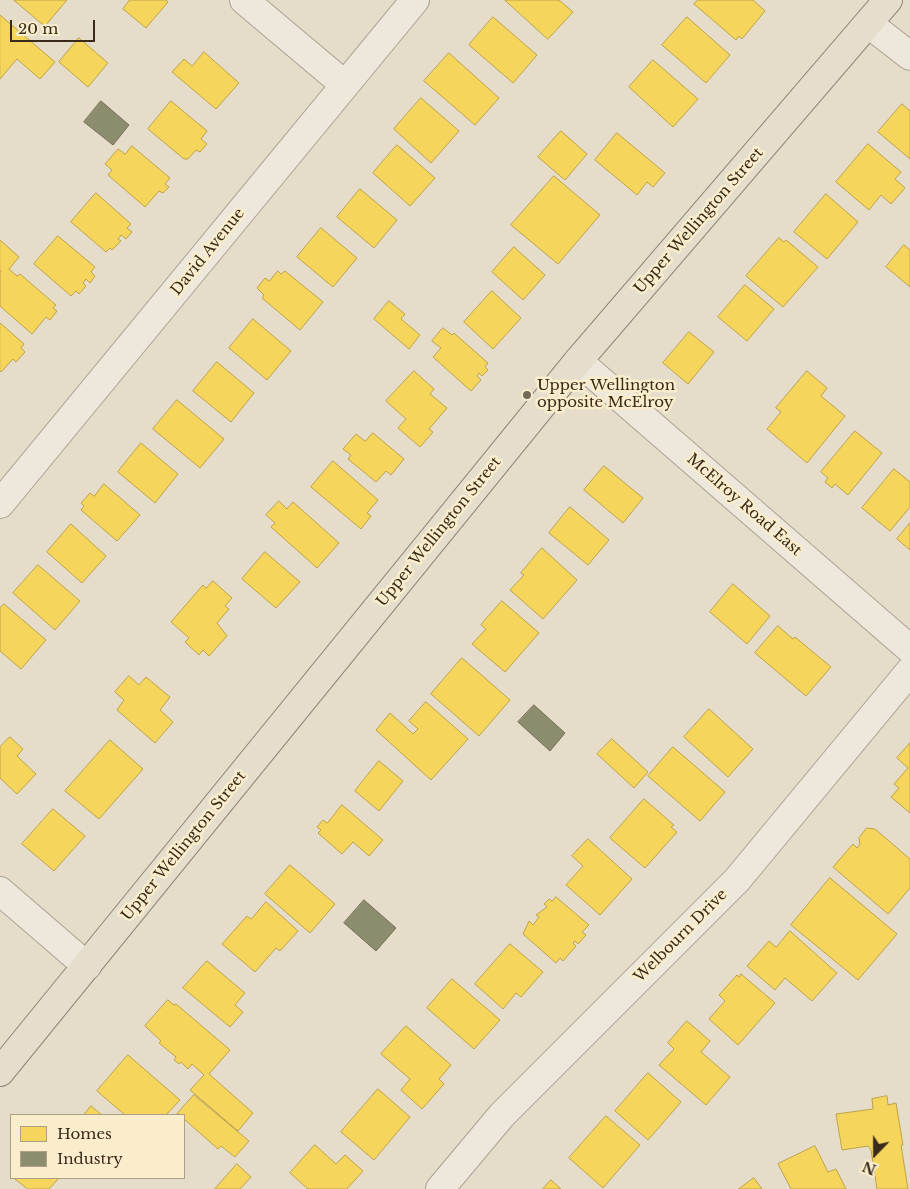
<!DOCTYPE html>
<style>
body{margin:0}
#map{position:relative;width:910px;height:1189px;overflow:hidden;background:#e5ddc9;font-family:"Libre Baskerville",serif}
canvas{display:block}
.legend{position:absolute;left:10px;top:1114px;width:175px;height:65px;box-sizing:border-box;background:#f9edcc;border:1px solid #ac9f85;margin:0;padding:6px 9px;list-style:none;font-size:15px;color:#392a1a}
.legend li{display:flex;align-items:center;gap:10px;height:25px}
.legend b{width:25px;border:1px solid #ac9f85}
.north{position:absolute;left:850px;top:1129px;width:50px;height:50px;-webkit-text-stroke:4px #f9edcc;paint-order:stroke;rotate:202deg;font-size:14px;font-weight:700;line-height:20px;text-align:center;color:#392a1a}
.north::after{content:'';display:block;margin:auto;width:18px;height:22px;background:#392a1a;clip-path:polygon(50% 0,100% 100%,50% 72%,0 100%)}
.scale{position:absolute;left:10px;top:20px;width:85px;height:22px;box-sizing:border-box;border:2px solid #392a1a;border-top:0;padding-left:6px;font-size:15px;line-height:18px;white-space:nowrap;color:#392a1a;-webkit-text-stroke:4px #f9edcc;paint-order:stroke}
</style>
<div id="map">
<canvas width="910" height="1189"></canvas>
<ul class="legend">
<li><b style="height:14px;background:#f6d55c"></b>Homes</li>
<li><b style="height:14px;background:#8c8c6e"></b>Industry</li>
</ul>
<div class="north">N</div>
<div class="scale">20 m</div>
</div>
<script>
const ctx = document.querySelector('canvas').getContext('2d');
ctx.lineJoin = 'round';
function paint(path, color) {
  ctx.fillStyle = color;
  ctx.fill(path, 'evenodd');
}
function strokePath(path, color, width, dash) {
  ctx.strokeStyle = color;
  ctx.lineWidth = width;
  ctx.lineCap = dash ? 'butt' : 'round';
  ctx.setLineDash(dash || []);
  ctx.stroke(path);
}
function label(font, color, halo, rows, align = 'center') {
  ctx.font = font + ' "Libre Baskerville",serif';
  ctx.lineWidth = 5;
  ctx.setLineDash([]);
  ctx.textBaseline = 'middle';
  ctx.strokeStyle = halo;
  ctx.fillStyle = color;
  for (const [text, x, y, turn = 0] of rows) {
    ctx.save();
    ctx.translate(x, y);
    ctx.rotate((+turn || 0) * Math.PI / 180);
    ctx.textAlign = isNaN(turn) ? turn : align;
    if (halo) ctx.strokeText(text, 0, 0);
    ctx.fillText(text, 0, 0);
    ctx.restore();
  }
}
const homes = new Path2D(`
 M 14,0 L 67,0 L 45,26 Z
 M 130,0 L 166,0 L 168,2 L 146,28 L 123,9 Z
 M 505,0 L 559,0 L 573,12 L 548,39 Z
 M 698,0 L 753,0 L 765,11 L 742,39 L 739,36 L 736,40 L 694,4 Z
 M 0,15 L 55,62 L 40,79 L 17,59 L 0,79 Z
 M 493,17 L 537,55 L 513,83 L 469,45 Z
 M 687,17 L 730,55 L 706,83 L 662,45 Z
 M 79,38 L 108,63 L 88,87 L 59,62 Z
 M 204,52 L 239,83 L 216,109 L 172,72 L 184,59 L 192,66 Z
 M 449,53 L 499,98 L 475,125 L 424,81 Z
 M 653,60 L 698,99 L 673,127 L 629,87 Z
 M 421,98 L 459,131 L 431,163 L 394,129 Z
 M 171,101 L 207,131 L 201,139 L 207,144 L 200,152 L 196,150 L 188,159 L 184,159 L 148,129 Z
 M 902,104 L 910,111 L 910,159 L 878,132 Z
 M 561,131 L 587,154 L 565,180 L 538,157 Z
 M 617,133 L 665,173 L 653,187 L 647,182 L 637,195 L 595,160 Z
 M 868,144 L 901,172 L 895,179 L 905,188 L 891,204 L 881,195 L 869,210 L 836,182 Z
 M 397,145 L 435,178 L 410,206 L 373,173 Z
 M 132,146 L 170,178 L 165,184 L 169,187 L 163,193 L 159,191 L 145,207 L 108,175 L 112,170 L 105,164 L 118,149 L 125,154 Z
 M 554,176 L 600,215 L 558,264 L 511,225 Z
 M 360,189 L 397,220 L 374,248 L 337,217 Z
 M 96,193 L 131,224 L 127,228 L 132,232 L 126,239 L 121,235 L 118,239 L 121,241 L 112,250 L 110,248 L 106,252 L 71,222 Z
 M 826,194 L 858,222 L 827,259 L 794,232 Z
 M 321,228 L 357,258 L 333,287 L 297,257 Z
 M 58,236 L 95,267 L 91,272 L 95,276 L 90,283 L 86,279 L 83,283 L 86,286 L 79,294 L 76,291 L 71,296 L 34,264 Z
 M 779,238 L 784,242 L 786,240 L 818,267 L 783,307 L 746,276 Z
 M 0,240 L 19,257 L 9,269 L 17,276 L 20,274 L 56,305 L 53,308 L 57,311 L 50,320 L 46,317 L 32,334 L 0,306 L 0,273 L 1,271 L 0,270 Z
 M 904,245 L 910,250 L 910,287 L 886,267 Z
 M 514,247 L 545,275 L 523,300 L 492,272 Z
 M 278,271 L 281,274 L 285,271 L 323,302 L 300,330 L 262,298 L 264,295 L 257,288 L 265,278 L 269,281 Z
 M 745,285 L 774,309 L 747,341 L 718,317 Z
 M 492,291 L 521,318 L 493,349 L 464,322 Z
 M 389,301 L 405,314 L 401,319 L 420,335 L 409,349 L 374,319 Z
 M 253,319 L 291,351 L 267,380 L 229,348 Z
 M 0,323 L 24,344 L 21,348 L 25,352 L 16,362 L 13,359 L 1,372 L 0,371 Z
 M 443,328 L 452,335 L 454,333 L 488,363 L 485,367 L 488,370 L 482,376 L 479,373 L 477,376 L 481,380 L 471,391 L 433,357 L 441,348 L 432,341 Z
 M 689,332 L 714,352 L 688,384 L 663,363 Z
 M 217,362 L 254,393 L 231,422 L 193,391 Z
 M 414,371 L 434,389 L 430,394 L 447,408 L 429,429 L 433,432 L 420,447 L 398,428 L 406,419 L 386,401 Z
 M 807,371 L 827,388 L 821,396 L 845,416 L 807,463 L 767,429 L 781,412 L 776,408 Z
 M 177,400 L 224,439 L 200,468 L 153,429 Z
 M 855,431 L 882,453 L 848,495 L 835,484 L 832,488 L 825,482 L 828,478 L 821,472 Z
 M 373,433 L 404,459 L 391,475 L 386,471 L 376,482 L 348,459 L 351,455 L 343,449 L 356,434 L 365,441 Z
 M 141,443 L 178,474 L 155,503 L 118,472 Z
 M 333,461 L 378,500 L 367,513 L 371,516 L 361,529 L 311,487 Z
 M 604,466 L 643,498 L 623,523 L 584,490 Z
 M 894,469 L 910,482 L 910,507 L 890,531 L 862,508 Z
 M 104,484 L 140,515 L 117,541 L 81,510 L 84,506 L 81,503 L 90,493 L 94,496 Z
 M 279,501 L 287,509 L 293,502 L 339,543 L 317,568 L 271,527 L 275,523 L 266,515 Z
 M 570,507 L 609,540 L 588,565 L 549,533 Z
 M 910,523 L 910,550 L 897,539 Z
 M 71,524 L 106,556 L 82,583 L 47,552 Z
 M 542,548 L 577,580 L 543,619 L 510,590 L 524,575 L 521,573 Z
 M 265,552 L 300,582 L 276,608 L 242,579 Z
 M 38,565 L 80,601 L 55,630 L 13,593 Z
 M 213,581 L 232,598 L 225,606 L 229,609 L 217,623 L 227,636 L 209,656 L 203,650 L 199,655 L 185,642 L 189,638 L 171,622 L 203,585 L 206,588 Z
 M 733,584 L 770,616 L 747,644 L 710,612 Z
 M 502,601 L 539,633 L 505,672 L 472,644 L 486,629 L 481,625 Z
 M 4,604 L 46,640 L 21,669 L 0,651 L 0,608 Z
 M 778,626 L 793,639 L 795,637 L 831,667 L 806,696 L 755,653 Z
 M 462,658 L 510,700 L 479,736 L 431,694 Z
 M 129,676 L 139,685 L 146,677 L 170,697 L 160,710 L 173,722 L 155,743 L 117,710 L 124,700 L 115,692 Z
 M 426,702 L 468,739 L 431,780 L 376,730 L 390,713 L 413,734 L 418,729 L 409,721 Z
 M 709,709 L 753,749 L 728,777 L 684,737 Z
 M 10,737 L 23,749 L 17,756 L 36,774 L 17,794 L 0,778 L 0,747 Z
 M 612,739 L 648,772 L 634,788 L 597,754 Z
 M 110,740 L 143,769 L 99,819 L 65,791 Z
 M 910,743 L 910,813 L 891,797 L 899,788 L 894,784 L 908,768 L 897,758 Z
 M 673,747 L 725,792 L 700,821 L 648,776 Z
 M 379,761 L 403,781 L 379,811 L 355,791 Z
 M 644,799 L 674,825 L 671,827 L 677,832 L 645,868 L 610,838 Z
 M 342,805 L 383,840 L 369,856 L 353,842 L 342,854 L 318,833 L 321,830 L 317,827 L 323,820 L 327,823 Z
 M 53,809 L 85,836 L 54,871 L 22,844 Z
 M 867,828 L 875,829 L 910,859 L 910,888 L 888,914 L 833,867 L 853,844 L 857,848 L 860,844 L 859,838 Z
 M 588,839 L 632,879 L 600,915 L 566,885 L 583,866 L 572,856 Z
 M 290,865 L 335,904 L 310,933 L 265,894 Z
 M 830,878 L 897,934 L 858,980 L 791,925 Z
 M 556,897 L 589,925 L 582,932 L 586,935 L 578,944 L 575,941 L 573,943 L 576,946 L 563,961 L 560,958 L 556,963 L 523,934 L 529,921 L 533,925 L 539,917 L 536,915 L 547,907 L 544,904 L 549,899 L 552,901 Z
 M 266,902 L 298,931 L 280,951 L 276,948 L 255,972 L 222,944 L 247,916 L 251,919 Z
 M 790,931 L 837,973 L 812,1001 L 785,978 L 775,990 L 747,966 L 769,941 L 776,947 Z
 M 510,944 L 543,972 L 521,997 L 516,993 L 503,1009 L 475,984 Z
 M 207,961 L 245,993 L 235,1005 L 243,1012 L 230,1027 L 183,988 Z
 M 741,974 L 775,1003 L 738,1045 L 709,1019 L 725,1001 L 719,995 L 737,975 L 739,977 Z
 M 452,979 L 500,1020 L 474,1049 L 427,1008 Z
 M 168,1000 L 174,1005 L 176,1004 L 230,1050 L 209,1074 L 253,1113 L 238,1131 L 190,1090 L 204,1075 L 192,1064 L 188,1069 L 181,1062 L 179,1064 L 174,1060 L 176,1057 L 159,1043 L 161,1041 L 145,1026 Z
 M 687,1021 L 710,1041 L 701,1052 L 730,1077 L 706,1105 L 659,1065 L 674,1049 L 668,1043 Z
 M 406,1026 L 451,1065 L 439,1079 L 444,1084 L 422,1109 L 401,1090 L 410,1079 L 381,1054 Z
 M 128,1055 L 180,1100 L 166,1115 L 125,1115 L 97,1091 Z
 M 648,1073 L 681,1102 L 648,1140 L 615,1111 Z
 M 378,1089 L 410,1117 L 374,1160 L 341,1132 Z
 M 194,1095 L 249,1141 L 235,1157 L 221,1146 L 218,1149 L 184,1119 L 184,1115 L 177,1114 Z
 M 887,1096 L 888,1105 L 896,1103 L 903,1145 L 901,1145 L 908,1189 L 877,1189 L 871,1150 L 868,1146 L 842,1150 L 836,1114 L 873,1109 L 872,1099 Z
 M 91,1106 L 102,1115 L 84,1115 Z
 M 606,1116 L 640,1145 L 603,1188 L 569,1158 Z
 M 315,1145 L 336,1164 L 345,1155 L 363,1171 L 347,1189 L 308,1189 L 290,1173 Z
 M 815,1146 L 828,1172 L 836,1169 L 846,1189 L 791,1189 L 778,1164 Z
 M 237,1164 L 251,1177 L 240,1189 L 215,1189 Z
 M 14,1178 L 59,1178 L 49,1189 L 28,1189 Z
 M 754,1178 L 762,1189 L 739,1189 Z
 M 551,1180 L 561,1189 L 543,1189 Z`);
const industry = new Path2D(`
 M 101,101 L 129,125 L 113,145 L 84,122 Z
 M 534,705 L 565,733 L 550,751 L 518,722 Z
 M 364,900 L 396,928 L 376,951 L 344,923 Z`);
const minor = new Path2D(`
 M 244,0 L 345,85
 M 869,24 L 910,56
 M 578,361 L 910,649
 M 0,504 L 415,0
 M 0,891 L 87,966
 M 440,1189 L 502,1115 L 737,880 L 910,671`);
const major = new Path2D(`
 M 0,1072 L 578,361 L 888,0`);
const markers = [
 [527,395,5,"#756957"]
];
const streetNames = [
 ["Upper Wellington Street",699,221,-49],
 ["David Avenue",208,252,-51],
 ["McElroy Road East",744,505,41],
 ["Upper Wellington Street",439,532,-51],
 ["Upper Wellington Street",184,846,-51],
 ["Welbourn Drive",681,936,-45]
];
const poiNames = [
 ["Upper Wellington",537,386],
 ["opposite McElroy",537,403]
];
paint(homes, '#f6d55c');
strokePath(homes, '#bda248', 1);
paint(industry, '#8c8c6e');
strokePath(industry, '#736f55', 1);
strokePath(minor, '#aaa293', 30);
strokePath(major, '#8f8779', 30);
strokePath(minor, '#ede8db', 28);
strokePath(major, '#e5decc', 28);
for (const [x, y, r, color] of markers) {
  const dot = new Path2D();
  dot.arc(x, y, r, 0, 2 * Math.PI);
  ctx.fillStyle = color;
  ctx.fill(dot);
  strokePath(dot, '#f9edcc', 2);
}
label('15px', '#392a1a', '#f9edcc', streetNames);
label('15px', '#392a1a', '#f9edcc', poiNames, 'left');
</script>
